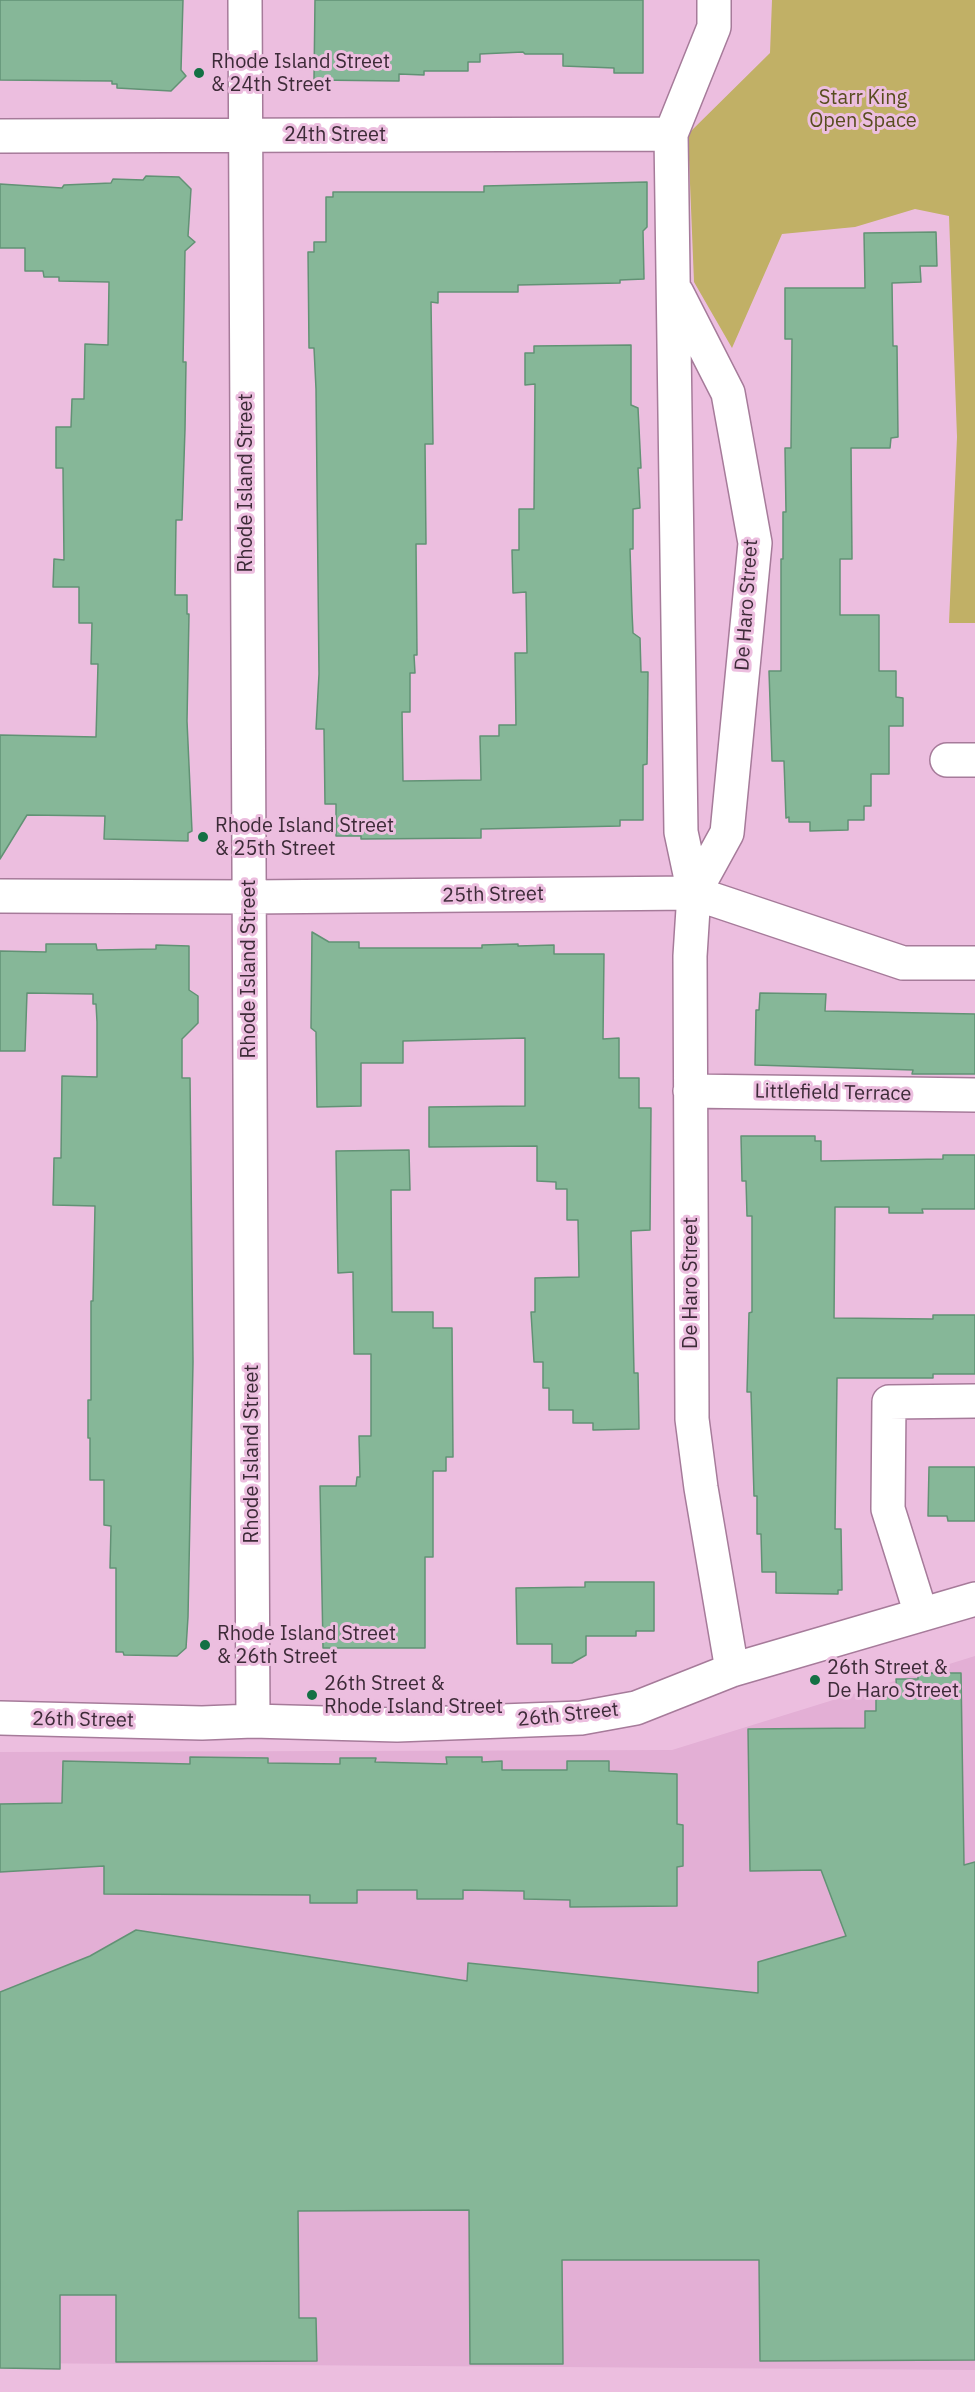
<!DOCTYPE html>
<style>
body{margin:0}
canvas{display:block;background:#ecbedf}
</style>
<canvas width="975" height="2392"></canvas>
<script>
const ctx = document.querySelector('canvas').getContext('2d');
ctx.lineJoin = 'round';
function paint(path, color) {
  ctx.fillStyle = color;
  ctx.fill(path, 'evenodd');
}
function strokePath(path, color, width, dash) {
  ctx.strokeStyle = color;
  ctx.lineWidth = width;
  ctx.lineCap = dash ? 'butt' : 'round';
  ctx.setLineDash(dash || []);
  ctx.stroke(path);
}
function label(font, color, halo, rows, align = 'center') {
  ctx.font = font + ' "IBM Plex Sans",sans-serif';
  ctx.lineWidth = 6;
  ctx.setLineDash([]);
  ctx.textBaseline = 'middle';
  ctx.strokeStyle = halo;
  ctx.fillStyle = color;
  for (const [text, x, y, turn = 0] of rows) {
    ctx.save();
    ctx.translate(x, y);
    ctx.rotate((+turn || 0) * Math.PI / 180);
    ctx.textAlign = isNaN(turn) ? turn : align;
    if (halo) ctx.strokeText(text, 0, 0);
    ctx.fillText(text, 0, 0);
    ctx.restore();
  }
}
const built = new Path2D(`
 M 975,1656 L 975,2370 L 0,2363 L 0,1752 L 672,1750 Z`);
const green = new Path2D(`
 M 772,0 L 975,0 L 975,623 L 949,623 L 957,437 L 949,216 L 915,209 L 855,227 L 782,234 L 732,348 L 694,282 L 688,134 L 770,53 Z`);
const building = new Path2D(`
 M 0,0 L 183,0 L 181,70 L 186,76 L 171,91 L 117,88 L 117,84 L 112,84 L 112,81 L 0,80 Z
 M 315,0 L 643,0 L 643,73 L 614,73 L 614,68 L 563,66 L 563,54 L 525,54 L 523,52 L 480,54 L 480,62 L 468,62 L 468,71 L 424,71 L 424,75 L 399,74 L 399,81 L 314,80 Z
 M 146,176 L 179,177 L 191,189 L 188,236 L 195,242 L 185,251 L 183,362 L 186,362 L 185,429 L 182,520 L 176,520 L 175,595 L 187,595 L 187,614 L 189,614 L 187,721 L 192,831 L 188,833 L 188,841 L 104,839 L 105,816 L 27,815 L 0,859 L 0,735 L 96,737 L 98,664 L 91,664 L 92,623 L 79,623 L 79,587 L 53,587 L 54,559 L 64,560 L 63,468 L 56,468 L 56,427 L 71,427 L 72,399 L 84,399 L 85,344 L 108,345 L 109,282 L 59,281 L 59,277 L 44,277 L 43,271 L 25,271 L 25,248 L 0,248 L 0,184 L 62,188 L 64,185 L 111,183 L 113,179 L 143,180 Z
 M 647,182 L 647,227 L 643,231 L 644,279 L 620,280 L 620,283 L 518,285 L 518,292 L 438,292 L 438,303 L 431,302 L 433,444 L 425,444 L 426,544 L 416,544 L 417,655 L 414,655 L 415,673 L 410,673 L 410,712 L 402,712 L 403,781 L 481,780 L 480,736 L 499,736 L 499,725 L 516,725 L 515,653 L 527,653 L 526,592 L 513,593 L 512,550 L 519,550 L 519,509 L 534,509 L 535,384 L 525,385 L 525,353 L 534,353 L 534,346 L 631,345 L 631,405 L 638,408 L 641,468 L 638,468 L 640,508 L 633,509 L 633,549 L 630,549 L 632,612 L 633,633 L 640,638 L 641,672 L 648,672 L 647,764 L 643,765 L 643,820 L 620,820 L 620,826 L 481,829 L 481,838 L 361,839 L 361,836 L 336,836 L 336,804 L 325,804 L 324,729 L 316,729 L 319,674 L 316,389 L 314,348 L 309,348 L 308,252 L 314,252 L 314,242 L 326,242 L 326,197 L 333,197 L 333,192 L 484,192 L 484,186 Z
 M 936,232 L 937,266 L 920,266 L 921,282 L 892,283 L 893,346 L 897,346 L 898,437 L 891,438 L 890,448 L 851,448 L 852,559 L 840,559 L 840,615 L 879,615 L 879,671 L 896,671 L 896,697 L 903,698 L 903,726 L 889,726 L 889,774 L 871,774 L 871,806 L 864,806 L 864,820 L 848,820 L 848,830 L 810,831 L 810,822 L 789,822 L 789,817 L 786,818 L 784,761 L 772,761 L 769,671 L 781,671 L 781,559 L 783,559 L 783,512 L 786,512 L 785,448 L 791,448 L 792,339 L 785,339 L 785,288 L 865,288 L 864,233 Z
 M 312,932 L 329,942 L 359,942 L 359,948 L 482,948 L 482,945 L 518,944 L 518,946 L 554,945 L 554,954 L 604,954 L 603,1039 L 619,1038 L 619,1078 L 639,1078 L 639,1108 L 651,1108 L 650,1230 L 631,1231 L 634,1373 L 638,1373 L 639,1429 L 593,1430 L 593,1423 L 573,1423 L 573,1410 L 549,1410 L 549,1388 L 543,1388 L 543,1362 L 534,1362 L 531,1312 L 535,1312 L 535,1278 L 579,1277 L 578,1220 L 567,1220 L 567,1189 L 556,1189 L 556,1182 L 537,1181 L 537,1146 L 429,1147 L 429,1107 L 525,1106 L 525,1038 L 403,1041 L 403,1063 L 361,1063 L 361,1106 L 317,1107 L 316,1032 L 311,1028 Z
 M 46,944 L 96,944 L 97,950 L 156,949 L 156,945 L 189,946 L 189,990 L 198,996 L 198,1023 L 182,1039 L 182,1078 L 190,1078 L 193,1362 L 188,1617 L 186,1648 L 177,1656 L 124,1655 L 123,1652 L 116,1652 L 116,1568 L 110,1568 L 111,1526 L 104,1525 L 104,1480 L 90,1480 L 90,1438 L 88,1438 L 88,1400 L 91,1400 L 91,1301 L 93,1301 L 95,1206 L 53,1205 L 54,1158 L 61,1158 L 62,1076 L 97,1077 L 97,1022 L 96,1004 L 93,1004 L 93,994 L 27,993 L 25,1051 L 0,1051 L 0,951 L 46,952 Z
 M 760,993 L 826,994 L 825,1011 L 975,1014 L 975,1074 L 912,1074 L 913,1070 L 755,1065 L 756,1010 L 759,1010 Z
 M 741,1136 L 815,1136 L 815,1141 L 821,1141 L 821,1161 L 943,1159 L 943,1155 L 975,1155 L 975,1209 L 922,1209 L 923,1213 L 889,1213 L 889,1207 L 835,1207 L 834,1318 L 933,1319 L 933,1315 L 975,1315 L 975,1374 L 933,1374 L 933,1378 L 837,1378 L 835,1529 L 841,1529 L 842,1590 L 838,1590 L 838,1594 L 776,1593 L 776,1572 L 762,1572 L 761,1534 L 757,1534 L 757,1496 L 754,1496 L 751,1392 L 747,1392 L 749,1313 L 752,1312 L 752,1216 L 747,1216 L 746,1181 L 742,1181 Z
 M 409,1150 L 410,1190 L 391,1190 L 392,1312 L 433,1312 L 433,1328 L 452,1328 L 453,1457 L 446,1457 L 446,1471 L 433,1471 L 433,1557 L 425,1557 L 425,1648 L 323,1648 L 320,1486 L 356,1486 L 357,1477 L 360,1477 L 359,1436 L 371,1436 L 371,1354 L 354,1354 L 353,1272 L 338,1273 L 336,1151 Z
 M 929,1467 L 975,1467 L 975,1521 L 948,1521 L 947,1516 L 928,1516 Z
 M 585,1582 L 654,1582 L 654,1631 L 636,1631 L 636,1636 L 586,1636 L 586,1655 L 572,1663 L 552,1663 L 552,1644 L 517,1644 L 516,1588 L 585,1587 Z
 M 918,1673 L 961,1673 L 964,1865 L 975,1862 L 975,2360 L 760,2361 L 759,2260 L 562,2260 L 563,2364 L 470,2364 L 469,2210 L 298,2211 L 299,2318 L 316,2318 L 317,2361 L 116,2362 L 116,2295 L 60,2295 L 60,2369 L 0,2368 L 0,1992 L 90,1956 L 136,1930 L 467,1981 L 468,1963 L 758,1993 L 758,1962 L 846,1936 L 821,1870 L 750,1871 L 748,1729 L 865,1728 L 865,1711 L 876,1711 L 876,1694 L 897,1693 L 896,1679 L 918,1679 Z
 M 190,1757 L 268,1758 L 268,1763 L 340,1764 L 340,1758 L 376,1758 L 375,1762 L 447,1764 L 446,1757 L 482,1757 L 482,1762 L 502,1761 L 502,1770 L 567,1770 L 567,1761 L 609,1761 L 609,1771 L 677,1774 L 677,1824 L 683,1825 L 683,1866 L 677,1867 L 677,1906 L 570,1907 L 570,1900 L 524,1899 L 524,1891 L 463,1890 L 463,1899 L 417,1899 L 417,1890 L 357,1890 L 357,1903 L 310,1903 L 310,1895 L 104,1894 L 104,1866 L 0,1872 L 0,1804 L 62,1803 L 63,1761 L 190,1764 Z`);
const street = new Path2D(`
 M 245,0 L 253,1721
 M 714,0 L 714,27 L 671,134 L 681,832 L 694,893 L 690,956 L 692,1419 L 701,1488 L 732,1670
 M 0,136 L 671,134
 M 677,293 L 728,393 L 755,543 L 727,833 L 694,893
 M 947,760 L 975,760
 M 0,896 L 249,897 L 694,893 L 903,963 L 975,963
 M 690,1091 L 975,1095
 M 921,1614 L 888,1509 L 889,1402 L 975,1401
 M 0,1718 L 202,1723 L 253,1721 L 397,1725 L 581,1718 L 636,1708 L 732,1670 L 975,1599`);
const markers = [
 [199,73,6,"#137044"],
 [203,837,6,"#137044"],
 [205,1645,6,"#137044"],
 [815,1680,6,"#137044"],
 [312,1695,6,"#137044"]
];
const poiNames = [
 ["Rhode Island Street",211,62],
 ["& 24th Street",211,85],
 ["Rhode Island Street",215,826],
 ["& 25th Street",215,849],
 ["Rhode Island Street",217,1634],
 ["& 26th Street",217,1657],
 ["26th Street &",827,1668],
 ["De Haro Street",827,1691],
 ["26th Street &",324,1684],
 ["Rhode Island Street",324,1707]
];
const parkNames = [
 ["Starr King",863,98],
 ["Open Space",863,121]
];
const streetNames = [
 ["24th Street",335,135],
 ["Rhode Island Street",246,483,-90],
 ["De Haro Street",747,605,-86],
 ["25th Street",493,895,-1],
 ["Rhode Island Street",249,969,-90],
 ["Littlefield Terrace",833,1093,1],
 ["De Haro Street",691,1283,-90],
 ["Rhode Island Street",252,1454,-90],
 ["26th Street",568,1715,-6],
 ["26th Street",83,1720,1]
];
paint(built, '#e3afd5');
paint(green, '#c1b066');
paint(building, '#86b798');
strokePath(building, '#629275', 1.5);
strokePath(street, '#a67b9a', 36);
strokePath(street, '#fff', 33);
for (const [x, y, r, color] of markers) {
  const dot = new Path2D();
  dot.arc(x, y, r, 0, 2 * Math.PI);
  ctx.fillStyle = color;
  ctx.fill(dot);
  strokePath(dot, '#ecbedf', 2);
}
label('20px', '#3d2b38', '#ecbedf', poiNames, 'left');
label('20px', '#574c1e', '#ecbedf', parkNames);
label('20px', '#3d2b38', '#ecbedf', streetNames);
</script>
